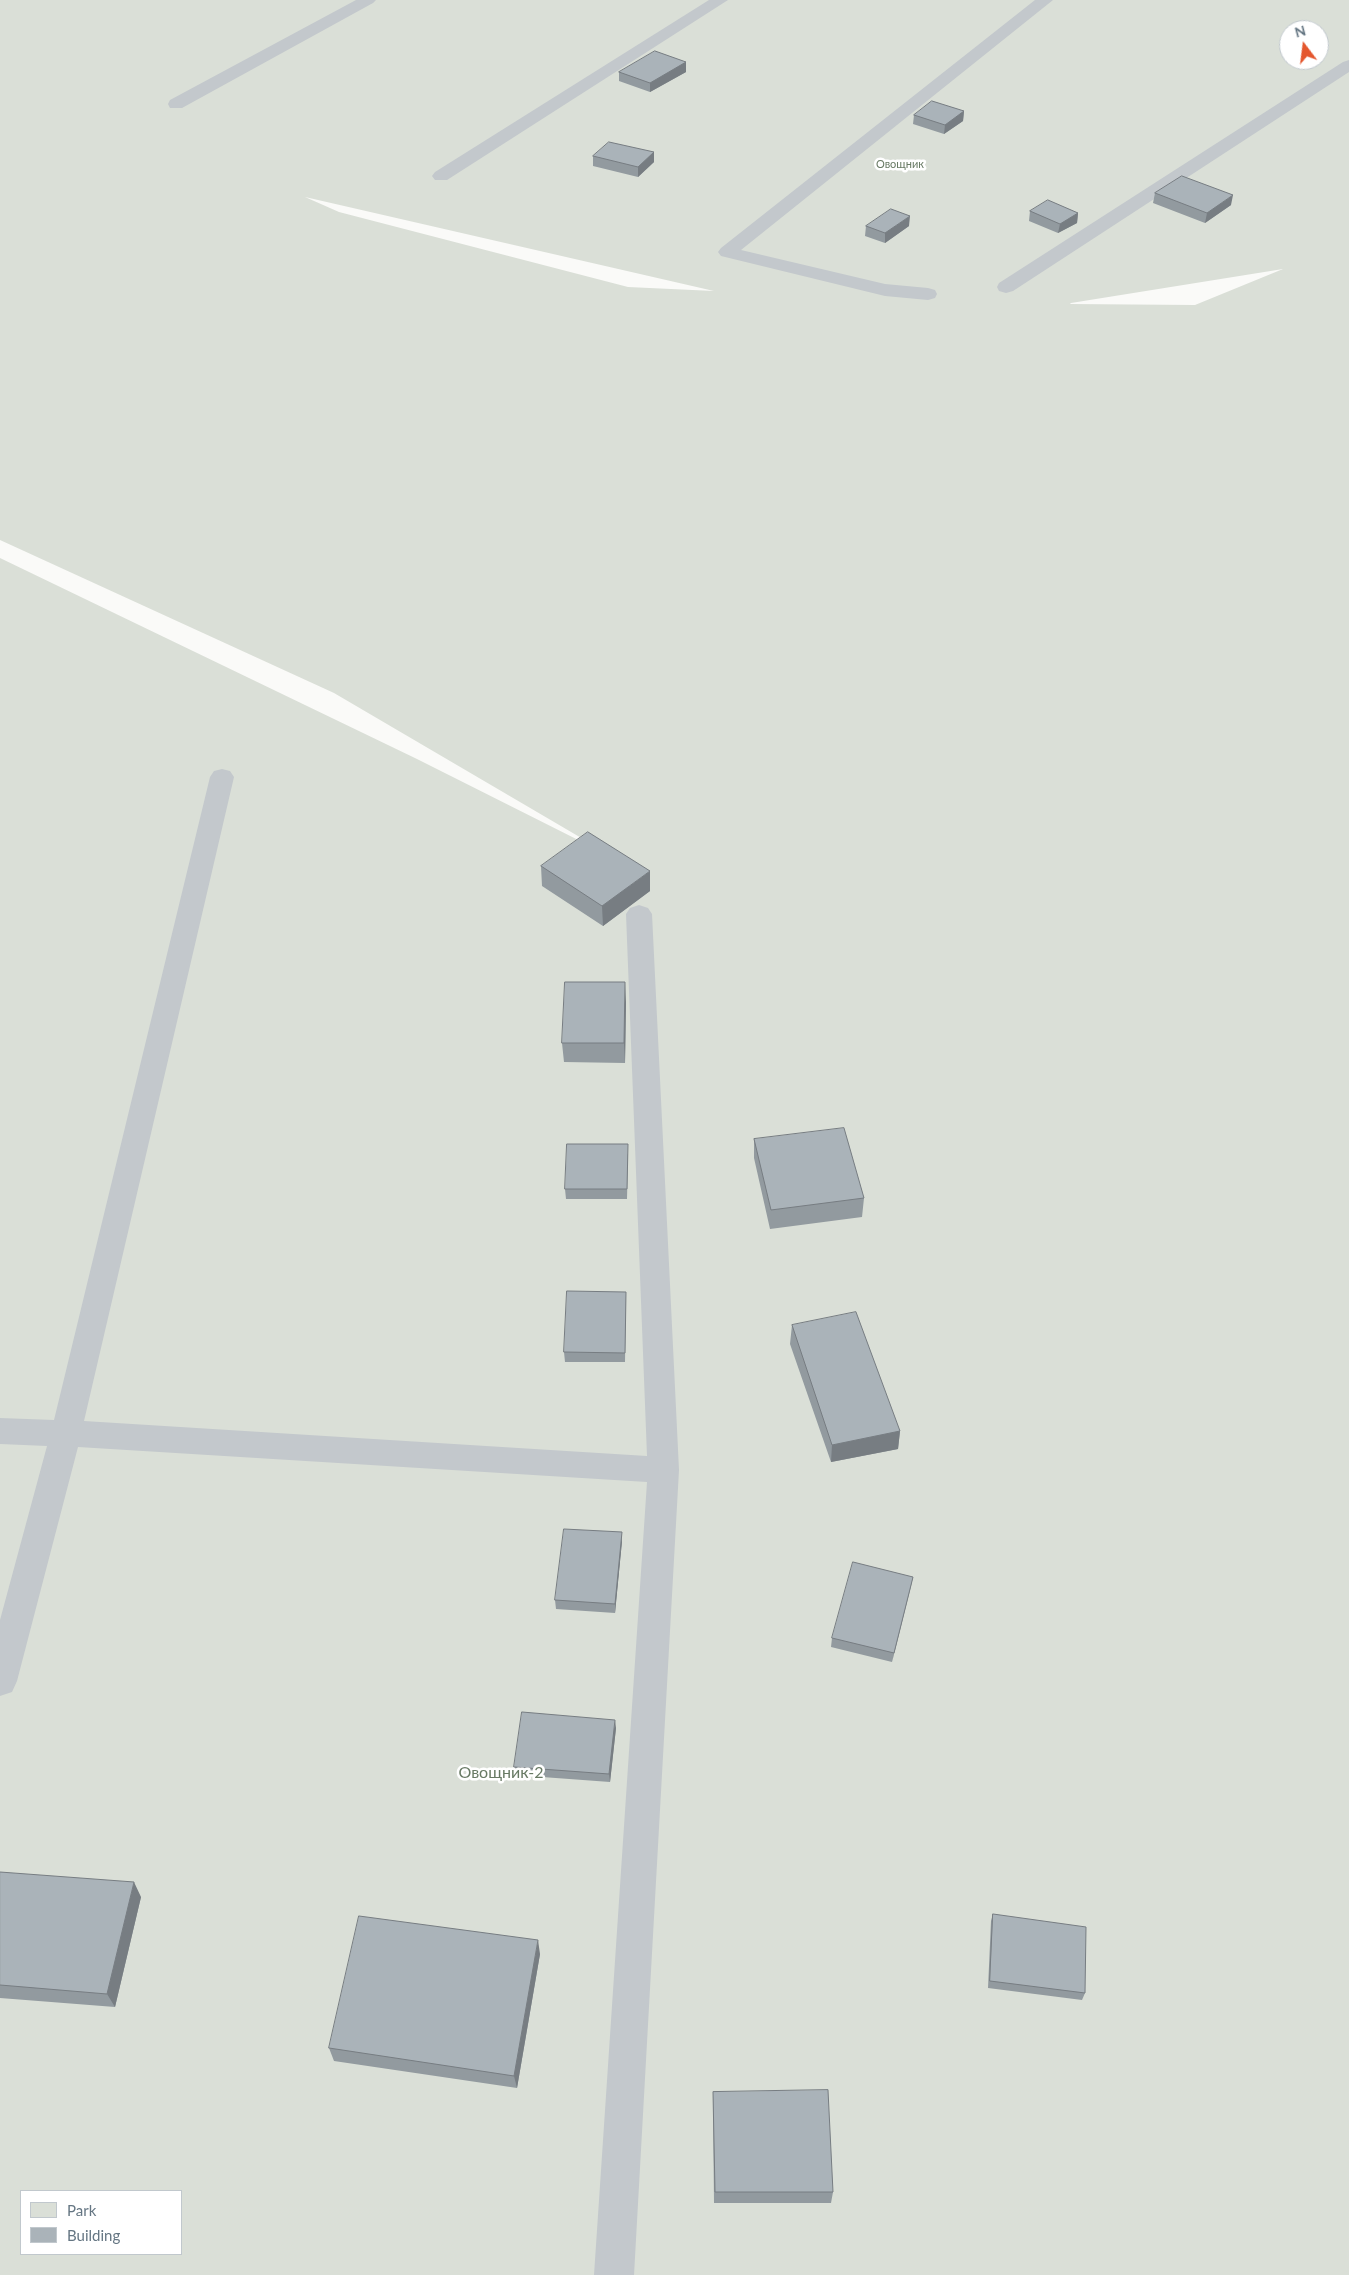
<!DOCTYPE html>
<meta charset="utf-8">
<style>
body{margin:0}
#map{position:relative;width:1349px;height:2275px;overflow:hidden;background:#fafaf8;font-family:Lato,sans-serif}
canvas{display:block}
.legend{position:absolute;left:20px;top:2190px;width:162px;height:65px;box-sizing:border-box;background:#fff;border:1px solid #c1c8cd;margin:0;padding:6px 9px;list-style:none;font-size:15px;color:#657683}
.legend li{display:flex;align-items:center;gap:10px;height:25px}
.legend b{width:25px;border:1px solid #c1c8cd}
.north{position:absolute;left:1279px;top:20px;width:50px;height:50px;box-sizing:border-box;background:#fff;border:1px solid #c1c8cd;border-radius:50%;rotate:345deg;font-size:14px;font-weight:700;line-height:20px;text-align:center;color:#657683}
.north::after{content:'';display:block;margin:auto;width:18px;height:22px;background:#e4572e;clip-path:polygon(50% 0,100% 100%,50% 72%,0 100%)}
</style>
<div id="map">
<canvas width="1349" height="2275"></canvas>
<ul class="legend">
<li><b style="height:14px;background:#dadfd7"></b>Park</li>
<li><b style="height:14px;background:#aab3b9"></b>Building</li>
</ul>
<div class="north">N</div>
</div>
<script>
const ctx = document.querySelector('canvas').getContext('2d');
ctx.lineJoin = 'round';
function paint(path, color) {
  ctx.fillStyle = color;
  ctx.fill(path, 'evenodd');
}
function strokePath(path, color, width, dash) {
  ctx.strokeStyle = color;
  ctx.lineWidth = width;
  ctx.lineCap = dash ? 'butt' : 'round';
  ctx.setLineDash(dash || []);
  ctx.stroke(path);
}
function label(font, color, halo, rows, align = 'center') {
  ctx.font = font + ' Lato,sans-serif';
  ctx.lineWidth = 5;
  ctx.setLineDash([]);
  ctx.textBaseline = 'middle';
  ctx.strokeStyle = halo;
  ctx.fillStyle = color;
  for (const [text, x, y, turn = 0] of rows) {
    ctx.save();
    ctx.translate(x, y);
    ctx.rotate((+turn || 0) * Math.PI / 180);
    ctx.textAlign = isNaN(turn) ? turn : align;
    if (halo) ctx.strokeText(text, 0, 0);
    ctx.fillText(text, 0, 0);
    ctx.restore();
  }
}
const green = new Path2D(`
 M 0,0 L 1349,0 L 1349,2275 L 0,2275 L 0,558 L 417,759 L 624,863 L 334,693 L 0,540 ZM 1289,30 L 1319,30 L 1319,60 L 1289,60 ZM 305,197 L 714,291 L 628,287 L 339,212 ZM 1283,269 L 1195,305 L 1070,304 L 1071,303 ZM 21,2191 L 181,2191 L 181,2254 L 21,2254 Z`);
const lane = new Path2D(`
 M 356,0 L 376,0 L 373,3 L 182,108 L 170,108 L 168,104 L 170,100 Z
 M 709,0 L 728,0 L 447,180 L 435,180 L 432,176 L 435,172 Z
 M 1035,0 L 1053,0 L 741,250 L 885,284 L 928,288 L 935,290 L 937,294 L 935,298 L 928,300 L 885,296 L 721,256 L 718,252 L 721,248 Z
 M 1349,60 L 1349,72 L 1013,291 L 1006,293 L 999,291 L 997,287 L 999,283 L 1343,62 Z
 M 222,769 L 230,771 L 234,777 L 84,1421 L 647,1456 L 626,914 L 630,908 L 639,905 L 648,908 L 652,914 L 679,1470 L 634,2275 L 594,2275 L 647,1482 L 78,1447 L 17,1681 L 12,1692 L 0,1696 L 0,1620 L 47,1446 L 0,1444 L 0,1418 L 54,1420 L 210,777 L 214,771 Z`);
const wall = new Path2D(`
 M 686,62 L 686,72 L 650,92 L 619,81 L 619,72 Z
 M 964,111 L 963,121 L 944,134 L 913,124 L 914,115 Z
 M 654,152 L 654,162 L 638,177 L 593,166 L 593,156 Z
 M 1155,193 L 1231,205 L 1205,223 L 1153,203 Z
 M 1030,211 L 1078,213 L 1077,223 L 1058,233 L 1029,221 Z
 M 866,226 L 909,226 L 885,243 L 865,236 Z
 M 541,866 L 650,891 L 603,926 L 542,886 Z
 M 626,1002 L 625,1063 L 564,1062 L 562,1043 Z
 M 754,1139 L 864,1198 L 862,1217 L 770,1229 L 754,1158 Z
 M 628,1154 L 627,1199 L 566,1199 L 565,1189 Z
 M 626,1292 L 625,1362 L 565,1362 L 564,1352 Z
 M 792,1325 L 900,1431 L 898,1449 L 831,1462 L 790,1344 Z
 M 622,1541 L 615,1613 L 556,1609 L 555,1600 Z
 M 913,1577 L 892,1662 L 831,1647 L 832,1638 Z
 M 616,1728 L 610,1782 L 515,1775 L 514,1767 Z
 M 0,1872 L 141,1897 L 115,2007 L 0,1998 Z
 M 993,1914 L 1085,1993 L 1082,2000 L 988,1988 L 991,1921 Z
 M 540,1954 L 517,2088 L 334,2061 L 329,2048 Z
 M 713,2092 L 833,2192 L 831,2203 L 714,2203 L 713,2104 Z`);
const shadedWall = new Path2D(`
 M 686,62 L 686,72 L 650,92 L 650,83 Z
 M 964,111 L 963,121 L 944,134 L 945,125 Z
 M 654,152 L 654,162 L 638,177 L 638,167 Z
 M 1233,195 L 1231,205 L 1205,223 L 1207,213 Z
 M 1078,213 L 1077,223 L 1058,233 L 1060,224 Z
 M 910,216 L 909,226 L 885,243 L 885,233 Z
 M 650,871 L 650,891 L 603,926 L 602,906 Z
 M 625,982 L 626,1002 L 625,1063 L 624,1043 Z
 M 900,1431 L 898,1449 L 831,1462 L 832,1445 Z
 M 622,1532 L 622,1541 L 615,1613 L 615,1604 Z
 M 913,1577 L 911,1586 L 892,1662 L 894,1653 Z
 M 615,1720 L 616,1728 L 610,1782 L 609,1774 Z
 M 134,1882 L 141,1897 L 115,2007 L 107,1994 Z
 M 538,1940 L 540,1954 L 517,2088 L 514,2076 Z`);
const building = new Path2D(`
 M 655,51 L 686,62 L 650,83 L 619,72 Z
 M 932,101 L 964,111 L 945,125 L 914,115 Z
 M 609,142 L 654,152 L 638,167 L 593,156 Z
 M 1182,176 L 1233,195 L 1207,213 L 1155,193 Z
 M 1048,200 L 1078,213 L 1060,224 L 1030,211 Z
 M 891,209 L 910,216 L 885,233 L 866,226 Z
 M 588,832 L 650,871 L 602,906 L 541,866 Z
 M 565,982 L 625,982 L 624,1043 L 562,1043 Z
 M 844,1128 L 864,1198 L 771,1210 L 754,1139 Z
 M 567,1144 L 628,1144 L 627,1189 L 565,1189 Z
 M 567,1291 L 626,1292 L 625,1353 L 564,1352 Z
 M 856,1312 L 900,1431 L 832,1445 L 792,1325 Z
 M 564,1529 L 622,1532 L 615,1604 L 555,1600 Z
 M 853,1562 L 913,1577 L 894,1653 L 832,1638 Z
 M 522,1712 L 615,1720 L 609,1774 L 514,1767 Z
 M 0,1872 L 134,1882 L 107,1994 L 0,1985 Z
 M 993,1914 L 1086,1927 L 1085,1993 L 990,1981 Z
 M 359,1916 L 538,1940 L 514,2076 L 329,2048 Z
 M 828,2090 L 833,2192 L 715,2192 L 713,2092 Z`);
const farParknames = [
 ["Овощник",900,164]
];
const nearParknames = [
 ["Овощник-2",501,1773]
];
paint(green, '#dadfd7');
paint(lane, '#c3c8cc');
paint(wall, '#929a9f');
paint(shadedWall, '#777d82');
paint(building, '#aab3b9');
strokePath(building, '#777d82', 1);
label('11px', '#687a64', '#fff', farParknames);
label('16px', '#687a64', '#fff', nearParknames);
</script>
